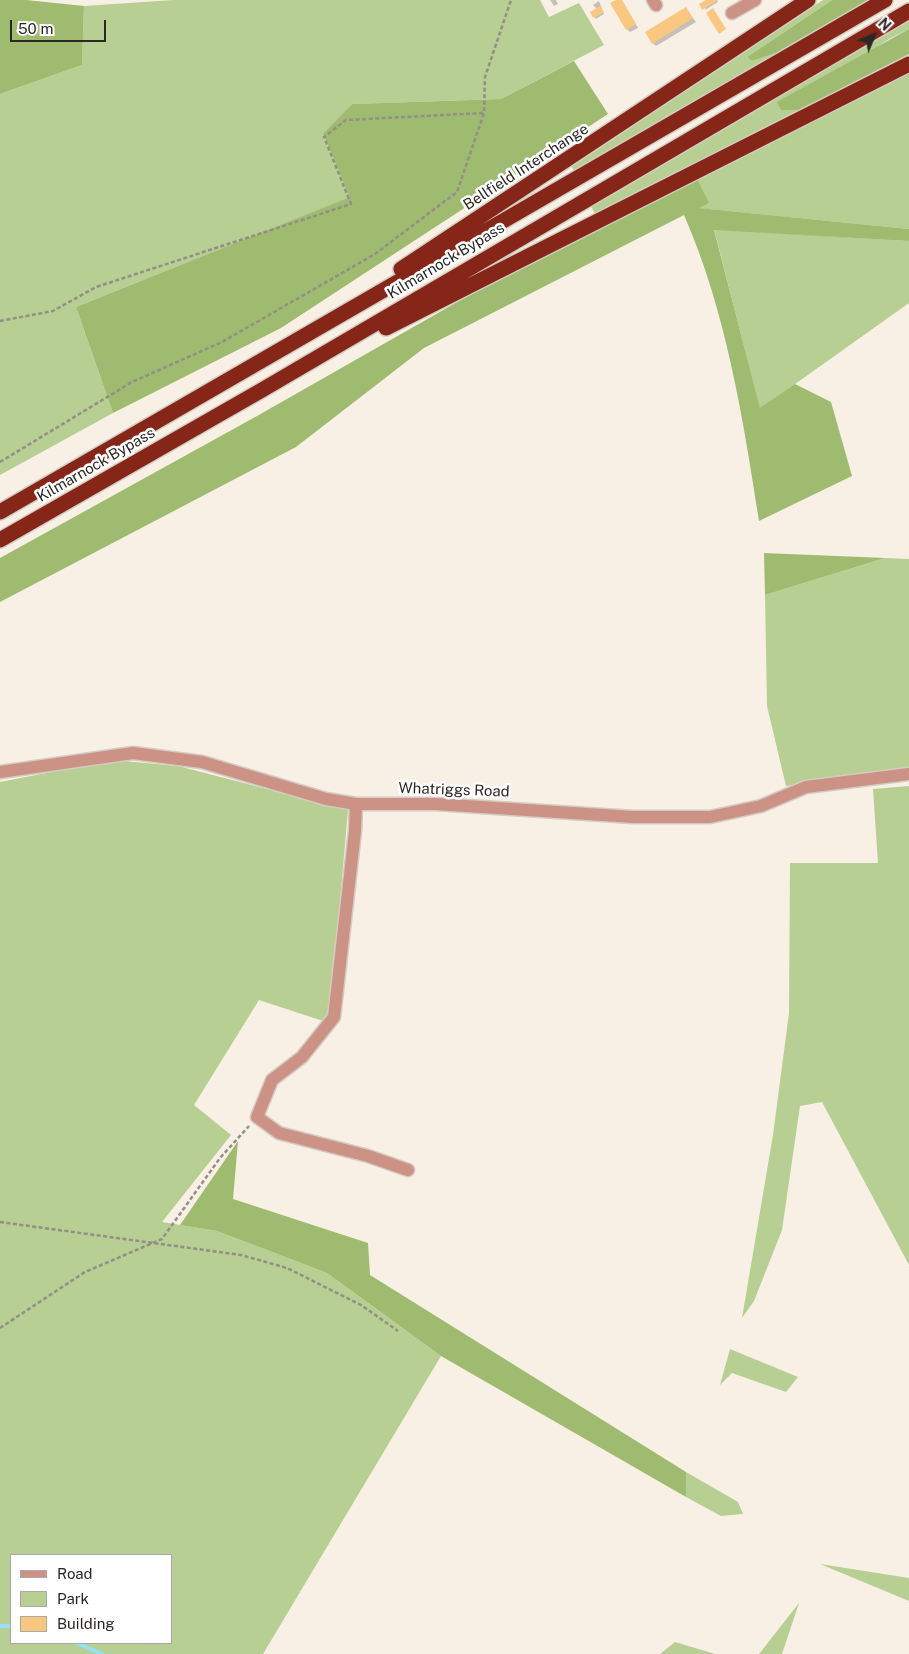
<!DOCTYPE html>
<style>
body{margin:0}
#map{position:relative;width:909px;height:1654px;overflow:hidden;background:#f8f0e5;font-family:"Public Sans",sans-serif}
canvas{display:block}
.legend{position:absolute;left:10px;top:1554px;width:162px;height:90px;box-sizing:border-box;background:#fff;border:1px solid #aaa9a7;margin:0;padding:6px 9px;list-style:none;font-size:15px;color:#2b2824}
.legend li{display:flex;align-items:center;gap:10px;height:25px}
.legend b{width:25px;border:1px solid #aaa9a7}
.north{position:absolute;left:849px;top:10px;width:50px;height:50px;-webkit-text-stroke:4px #fff;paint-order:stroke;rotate:45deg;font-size:14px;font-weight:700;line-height:20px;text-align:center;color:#2b2824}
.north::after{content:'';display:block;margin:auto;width:18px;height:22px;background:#2b2824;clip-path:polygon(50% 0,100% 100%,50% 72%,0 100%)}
.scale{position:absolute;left:10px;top:20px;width:96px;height:22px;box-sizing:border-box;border:2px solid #2b2824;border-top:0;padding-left:6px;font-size:15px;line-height:18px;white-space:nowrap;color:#2b2824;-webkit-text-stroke:4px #fff;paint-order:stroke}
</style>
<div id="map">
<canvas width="909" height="1654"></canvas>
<ul class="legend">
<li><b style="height:6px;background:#cd9286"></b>Road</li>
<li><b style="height:14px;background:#b7cf92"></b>Park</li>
<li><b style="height:14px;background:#f9c780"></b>Building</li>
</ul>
<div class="north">N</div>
<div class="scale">50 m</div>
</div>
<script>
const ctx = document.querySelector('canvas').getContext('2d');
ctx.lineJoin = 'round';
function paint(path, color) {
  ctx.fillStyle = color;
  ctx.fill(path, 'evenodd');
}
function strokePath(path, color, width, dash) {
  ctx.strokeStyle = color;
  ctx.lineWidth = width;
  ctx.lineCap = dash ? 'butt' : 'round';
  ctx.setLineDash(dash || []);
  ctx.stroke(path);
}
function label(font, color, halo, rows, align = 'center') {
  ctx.font = font + ' "Public Sans",sans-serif';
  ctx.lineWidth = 5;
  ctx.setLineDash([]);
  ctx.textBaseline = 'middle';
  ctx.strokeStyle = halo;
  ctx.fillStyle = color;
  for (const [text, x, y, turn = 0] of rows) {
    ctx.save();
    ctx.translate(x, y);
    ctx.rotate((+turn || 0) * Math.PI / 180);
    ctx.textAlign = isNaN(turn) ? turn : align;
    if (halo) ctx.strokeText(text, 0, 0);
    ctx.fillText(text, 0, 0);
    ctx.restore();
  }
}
const green = new Path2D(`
 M 173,0 L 540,0 L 549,17 L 579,3 L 604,45 L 501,99 L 352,104 L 323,135 L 351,197 L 76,307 L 113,413 L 0,475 L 0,94 L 82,65 L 84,6 Z
 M 823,0 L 832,0 L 747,57 L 752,61 L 782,51 L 575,172 L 571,166 Z
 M 909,19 L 909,29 L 889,39 L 781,110 L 799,110 L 595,214 L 591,206 Z
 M 909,70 L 909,229 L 698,208 L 696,177 Z
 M 714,229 L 909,241 L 909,303 L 760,409 Z
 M 885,558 L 909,559 L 909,768 L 786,786 L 767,706 L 765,595 Z
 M 113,760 L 178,766 L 348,810 L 330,1016 L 323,1021 L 259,1000 L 194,1105 L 231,1135 L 162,1222 L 217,1231 L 327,1273 L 441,1356 L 263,1654 L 0,1654 L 0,782 ZM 11,1555 L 171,1555 L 171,1643 L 11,1643 Z
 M 909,786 L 909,1265 L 822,1102 L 800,1106 L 782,1230 L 754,1301 L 742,1318 L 773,1135 L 789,1013 L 790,863 L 878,863 L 873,789 Z
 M 730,1349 L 798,1377 L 786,1392 L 732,1373 L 720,1385 Z
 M 686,1472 L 738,1502 L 743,1514 L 721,1516 L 686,1497 Z
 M 820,1564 L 909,1578 L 909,1601 Z
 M 799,1603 L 782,1654 L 759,1654 Z
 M 675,1642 L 715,1654 L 660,1654 Z`);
const forest = new Path2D(`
 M 0,0 L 26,0 L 84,6 L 82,65 L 0,94 Z
 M 832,0 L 872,0 L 782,51 L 752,61 L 747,57 Z
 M 909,29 L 909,54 L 799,110 L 781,110 L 777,102 Z
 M 574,61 L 608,114 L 281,328 L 113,413 L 76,307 L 350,197 L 323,134 L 352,104 L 501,99 Z
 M 696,177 L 709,203 L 699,208 L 909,229 L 909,241 L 714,230 L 760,408 L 795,384 L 831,402 L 852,476 L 759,521 C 743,418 726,311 684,215 L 424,348 L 296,447 L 0,602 L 0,558 L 257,416 L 568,239 Z
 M 764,553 L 885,558 L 765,595 Z
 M 238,1141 L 233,1199 L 368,1243 L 370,1275 L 686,1472 L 686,1497 L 441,1356 L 327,1273 L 217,1231 L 180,1225 Z`);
const shadow = new Path2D(`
 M 550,0 L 556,0 L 558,4 L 554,6 Z
 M 619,0 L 623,2 L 638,28 L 630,32 L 627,29 Z
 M 708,0 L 717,0 L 718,2 L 705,10 Z
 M 599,1 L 604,14 L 596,19 L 591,13 L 597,9 L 593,5 Z
 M 686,9 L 696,22 L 656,46 L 653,43 Z`);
const stream = new Path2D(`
 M 0,1626 L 11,1626
 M 77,1643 L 102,1654`);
const building = new Path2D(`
 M 616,0 L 622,0 L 636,24 L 626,30 L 610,3 Z
 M 706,0 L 718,0 L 702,10 L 699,4 Z
 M 600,6 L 604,12 L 593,18 L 590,12 Z
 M 686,7 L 693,18 L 652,44 L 645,32 Z
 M 713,8 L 726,29 L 719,34 L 706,13 Z`);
const path = new Path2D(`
 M 0,321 L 53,311 L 96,287 L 351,204 L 324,137 L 346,120 L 484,113
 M 0,462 L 132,382 L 222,342 L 375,254 L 457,192 L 484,113 L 485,77 L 511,0
 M 0,1222 L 241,1255 L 287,1268 L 361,1305 L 398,1331
 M 0,1328 L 85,1272 L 162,1239 L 220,1158 L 249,1126`);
const minor = new Path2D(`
 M 653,0 L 656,5
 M 732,13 L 755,0
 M 0,772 L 133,753 L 202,762 L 326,799 L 356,804 L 436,804 L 633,817 L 710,817 L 761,806 L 806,787 L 909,774
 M 356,804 L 355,831 L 334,1017 L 302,1057 L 272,1080 L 257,1117 L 279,1133 L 368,1156 L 408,1170`);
const highway = new Path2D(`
 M 401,269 L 808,0
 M 386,328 L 909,64
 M 0,512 L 885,0
 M 0,540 L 262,390 L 909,11`);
const streetNames = [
 ["Bellfield Interchange",526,167,-33],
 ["Kilmarnock Bypass",446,261,-31],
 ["Kilmarnock Bypass",96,465,-30],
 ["Whatriggs Road",454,790,2]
];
paint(green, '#b7cf92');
paint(forest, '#9ebb6f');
paint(shadow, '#0003');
strokePath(stream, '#92e2f9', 4);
paint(building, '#f9c780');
strokePath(minor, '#d3ccc2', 15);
strokePath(highway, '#d3ccc2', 18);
strokePath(path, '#938e86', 2.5, [4, 2.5]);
strokePath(minor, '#cd9286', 12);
strokePath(highway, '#852618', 15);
label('15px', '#2b2824', '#fff', streetNames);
</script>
